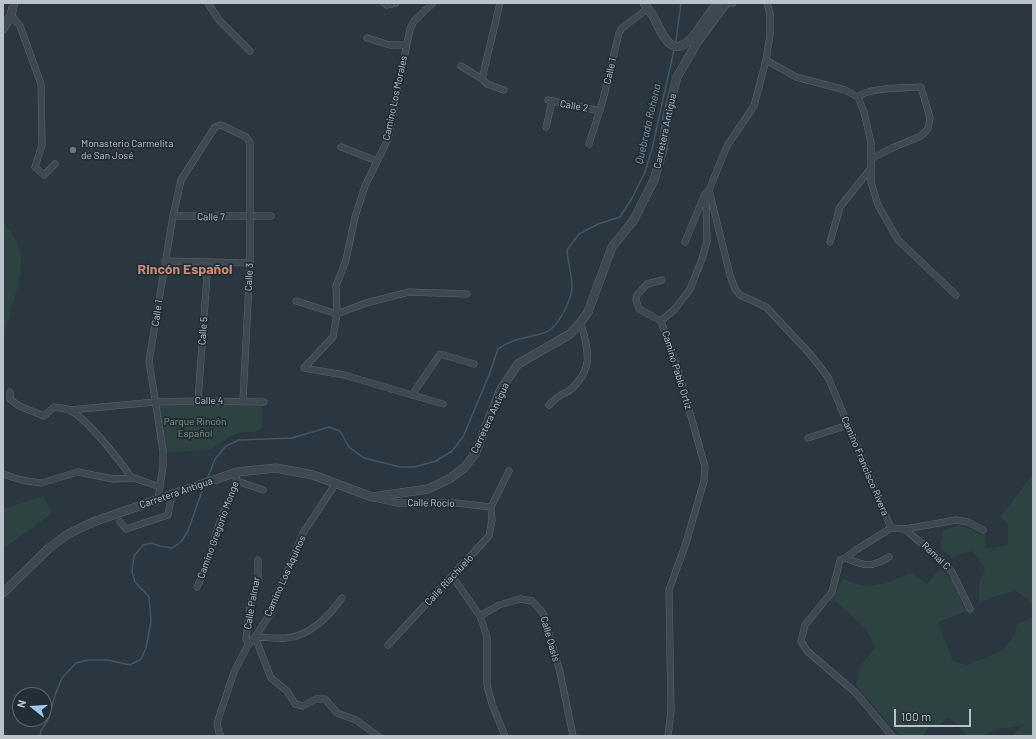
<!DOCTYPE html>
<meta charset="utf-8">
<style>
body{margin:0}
#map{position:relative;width:1036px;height:739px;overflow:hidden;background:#2a3640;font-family:Barlow,sans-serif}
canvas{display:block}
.frame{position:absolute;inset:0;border:4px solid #bbc3ca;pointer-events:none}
.north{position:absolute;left:12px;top:687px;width:40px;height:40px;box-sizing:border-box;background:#232d35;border:1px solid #606971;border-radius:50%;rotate:287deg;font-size:11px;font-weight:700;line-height:16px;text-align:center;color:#bbc3ca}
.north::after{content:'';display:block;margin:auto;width:14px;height:18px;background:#9dc7ed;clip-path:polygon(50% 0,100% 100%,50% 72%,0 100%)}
.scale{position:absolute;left:894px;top:709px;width:77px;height:18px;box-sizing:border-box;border:2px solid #bbc3ca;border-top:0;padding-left:5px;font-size:12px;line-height:14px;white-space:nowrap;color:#bbc3ca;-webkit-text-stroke:3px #232d35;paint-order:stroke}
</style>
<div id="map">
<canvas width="1036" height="739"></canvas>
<div class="frame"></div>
<div class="north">N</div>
<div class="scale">100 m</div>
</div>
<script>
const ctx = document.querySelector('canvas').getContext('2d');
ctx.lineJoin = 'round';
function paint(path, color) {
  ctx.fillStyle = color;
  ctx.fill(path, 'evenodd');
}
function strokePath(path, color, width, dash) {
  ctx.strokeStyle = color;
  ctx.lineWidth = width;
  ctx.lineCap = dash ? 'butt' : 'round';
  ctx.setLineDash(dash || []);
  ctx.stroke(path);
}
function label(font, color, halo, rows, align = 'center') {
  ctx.font = font + ' Barlow,sans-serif';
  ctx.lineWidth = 3.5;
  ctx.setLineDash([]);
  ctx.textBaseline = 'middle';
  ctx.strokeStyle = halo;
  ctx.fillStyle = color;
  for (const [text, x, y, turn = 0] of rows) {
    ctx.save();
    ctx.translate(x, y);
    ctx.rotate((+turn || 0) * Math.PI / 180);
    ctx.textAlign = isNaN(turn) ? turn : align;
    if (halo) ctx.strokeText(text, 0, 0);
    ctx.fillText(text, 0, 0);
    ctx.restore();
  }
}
const green = new Path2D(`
 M 3,223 C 10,229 20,247 21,256 C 23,277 9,316 3,338 Z
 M 197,403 L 262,406 L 262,426 L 260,430 L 255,432 L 243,432 L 229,437 L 212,449 L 166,453 L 159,408 L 161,405 Z
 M 1033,474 L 1033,604 L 1015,590 L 979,602 L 979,584 L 985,568 L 972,551 L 951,557 L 940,549 L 943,531 L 959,525 L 986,536 L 985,549 L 1008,545 L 1008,524 L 1000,517 Z
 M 43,496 L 52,513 L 3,549 L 3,509 Z
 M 940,569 L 952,580 L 966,611 L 938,622 L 953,661 L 967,665 L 1002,651 L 1015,634 L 1017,624 L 1033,617 L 1033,736 L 1012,736 L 1024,725 L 997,729 L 982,736 L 968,736 L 960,727 L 948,718 L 936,728 L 930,726 L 922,736 L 901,736 L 890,725 L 856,685 L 860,667 L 875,647 L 867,630 L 833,599 L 843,579 C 849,581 855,584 861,585 C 877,588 896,579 910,573 L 927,584 Z`);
const stream = new Path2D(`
 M 676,41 L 681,3
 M 208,477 L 215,459 L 226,446 L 239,440 L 292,438 L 329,427 L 340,431 L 349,447 L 364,458 L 400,467 L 414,467 L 436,461 L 452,451 L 463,437 L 489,375 L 498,349 C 512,338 528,338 544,333 C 558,329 573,298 572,284 C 571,272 568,261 567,250 L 579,234 L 598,224 L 620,217 L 632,198 L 645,172 L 652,149 L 674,50
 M 40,736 L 41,731 L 49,718 L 55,695 L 62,678 L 76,663 L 89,660 L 108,660 L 130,665 L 141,659 L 146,648 L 151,621 L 149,597 L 135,582 L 132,572 L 134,556 L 143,545 L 151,543 L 160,546 L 172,548 L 181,542 L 188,531 L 203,488`);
const minor = new Path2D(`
 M 208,3 L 219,20 L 250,51
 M 384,3 L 387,5 L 396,3
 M 433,3 L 414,21 L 410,29 L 388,139 L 365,186 L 355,217 L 346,260 L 336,286 L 337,314 L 333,337 L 304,368 L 344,375 L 443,404
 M 500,3 L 482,79 L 487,84 L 504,90
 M 731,3 L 733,3
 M 11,15 L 20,26 L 41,84 L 42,145 L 35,167 L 44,175 L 55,164
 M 367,38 L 390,45 L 406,45
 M 766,60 L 796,77 L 845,90 L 858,97 L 864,112 L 871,143 L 871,182 L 878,205 L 898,240 L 956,295
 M 461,66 L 482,79
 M 858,97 C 867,87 907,88 921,87 L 930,118 L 928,129 L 921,136 L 892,148 L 871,159
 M 548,100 L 600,111
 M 546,127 L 552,102
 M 589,144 L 603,100 L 619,33 L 622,28 L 647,9
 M 341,147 L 377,161
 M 709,190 L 730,275 L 735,289 L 740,295 L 766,307 L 810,354 L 828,377 L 891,528
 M 173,216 L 271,216
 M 685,242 L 704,196
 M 830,242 L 840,207 L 871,168
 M 165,261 L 250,263
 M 296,301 L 337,314 L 366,303 L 409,292 L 467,294
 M 661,321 L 679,373 L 705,467 L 704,481 L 686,543 L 669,590 L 671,711 L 668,736
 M 661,321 L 675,309 L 690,289 L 702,259 L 707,241 L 706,200 L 704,196 L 709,190 L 727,146 L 754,106 L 766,60 L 770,35 L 770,14 L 767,3
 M 661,321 L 639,309 L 636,300 L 637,295 L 647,284 L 662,280
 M 10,392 L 10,399 L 19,406 L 44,416 L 54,407 C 59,408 65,408 69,410 C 86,417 120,461 131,477
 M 412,395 L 440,354 L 474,364
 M 198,401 L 208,262
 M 549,405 C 552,402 555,399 558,397 C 561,394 566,393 569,391 C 595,369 588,351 581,323
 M 70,410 L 155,402 L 198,401 L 264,402
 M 808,438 L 848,425
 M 3,474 L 21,480 L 41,483 L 78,472 L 113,479 L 134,478 L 160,487
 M 237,481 L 263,490
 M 375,498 L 398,503 L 456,503 L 491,507
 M 158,499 L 163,466 L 163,451 L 149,361 L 173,216 L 181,180 L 215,127 L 221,125 L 246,137 L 250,143 L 250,263 L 243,401
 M 491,507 L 509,471
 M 120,522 L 126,529 L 168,515 L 172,493
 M 891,528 L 856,550 L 845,558 L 840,560 L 832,592 L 805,625 L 801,641 L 807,651 L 856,693 L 892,736
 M 891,528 L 905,529 L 956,520 L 968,522 L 983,530
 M 905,529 L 941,560 L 952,572 L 970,609
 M 845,558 C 865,566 871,568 889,557
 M 452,576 L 480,616 L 487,637 L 487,685 L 492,704 L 505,736
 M 197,587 C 209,563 213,540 222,516 C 227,501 237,488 237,472
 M 342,598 C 330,615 309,637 286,638 C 276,639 265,637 255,637 L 271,678 L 287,691 L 295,704 L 303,706 L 316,699 L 325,699 L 337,713 L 356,720 L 378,736
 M 480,616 L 499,605 L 520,599 L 532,601 L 543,613 L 560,672 L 573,736
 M 248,645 L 246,639 L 250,606 L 258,580 L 258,560
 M 388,645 L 489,536 L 492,520 L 491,507
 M 221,736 L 219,733 L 217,723 L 234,672 L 248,645 L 255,637 L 270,614 L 303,533 L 336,483`);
const tertiary = new Path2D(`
 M 644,3 C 647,8 650,11 653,16 C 657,23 660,31 665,38 C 683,65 703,20 713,9 C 716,5 720,4 724,3
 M 3,29 L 11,15 L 14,3
 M 3,593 L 49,548 L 68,534 L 93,522 L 237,472 L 276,468 L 313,475 L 372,497 L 428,489 L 449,479 L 464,468 L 475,454 L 501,389 L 518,364 L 570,334 L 580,323 L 588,312 L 612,247 L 633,221 L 654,180 L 663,149 L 667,116 L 677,77 L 698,41 L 726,3`);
const markers = [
 [73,150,4,"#6b7280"]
];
const streetNames = [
 ["Calle 1",610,71,-77],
 ["Camino Los Morales",395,98,-78],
 ["Calle 2",574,106,10],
 ["Carretera Antigua",665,131,-78],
 ["Calle 7",211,217,1],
 ["Calle 3",249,277,-88],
 ["Calle 1",157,313,-81],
 ["Calle 5",203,331,-86],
 ["Camino Pablo Ortiz",677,370,73],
 ["Calle 4",209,401],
 ["Carretera Antigua",490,418,-65],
 ["Camino Francisco Rivera",865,466,67],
 ["Carretera Antigua",176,493,-19],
 ["Calle Rocío",431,503,1],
 ["Camino Gregorio Monge",218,530,-70],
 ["Ramal C",936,556,44],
 ["Camino Los Aquinos",285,576,-66],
 ["Calle Riachuelo",449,580,-47],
 ["Calle Palmar",252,603,-80],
 ["Calle Oasis",550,639,74]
];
const poiNames = [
 ["Monasterio Carmelita",81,144],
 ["de San José",81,156]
];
const parkNames = [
 ["Parque Rincón",195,422],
 ["Español",195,434]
];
const waterNames = [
 ["Quebrada Rohena",648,124,-77]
];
const districtNames = [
 ["Rincón Español",185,269]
];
paint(green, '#2d4341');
strokePath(stream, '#425766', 1.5);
strokePath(minor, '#5c666d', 7);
strokePath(tertiary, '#5c666d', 9);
strokePath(minor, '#3e4850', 6);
strokePath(tertiary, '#3e4850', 8);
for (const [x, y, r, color] of markers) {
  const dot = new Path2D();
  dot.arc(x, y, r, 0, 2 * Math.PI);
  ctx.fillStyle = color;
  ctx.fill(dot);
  strokePath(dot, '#232d35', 1.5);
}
label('10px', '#bbc3ca', '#232d35', streetNames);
label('10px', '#bbc3ca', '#232d35', poiNames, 'left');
label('10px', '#7c9d7f', '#232d35', parkNames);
label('italic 11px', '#7f97a9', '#232d35', waterNames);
label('bold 14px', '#ca8e76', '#232d35', districtNames);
</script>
